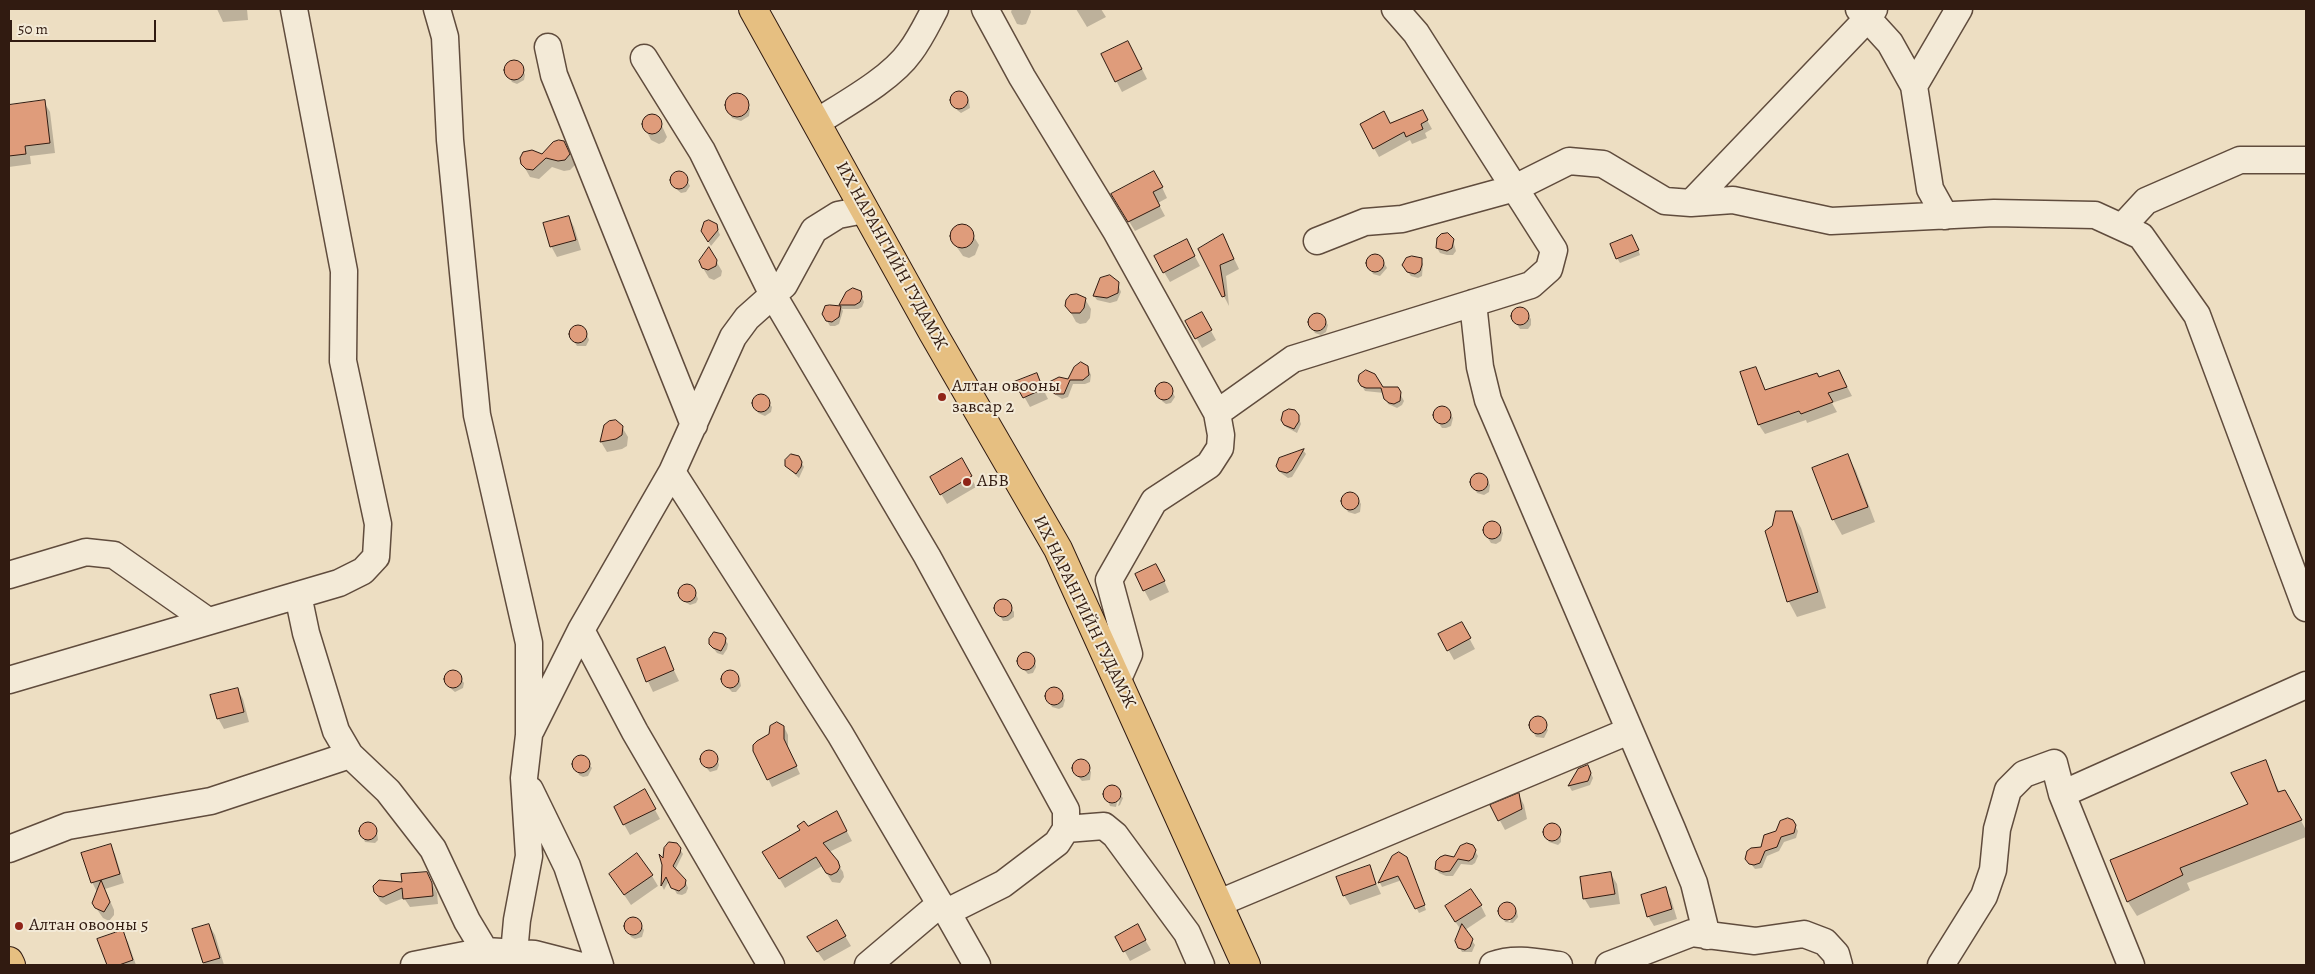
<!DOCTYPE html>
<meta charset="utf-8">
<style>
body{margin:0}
#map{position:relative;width:2315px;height:974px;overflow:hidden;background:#eddec2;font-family:Alegreya,serif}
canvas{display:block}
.frame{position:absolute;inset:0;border:10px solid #311b11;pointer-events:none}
.scale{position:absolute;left:10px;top:20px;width:146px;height:22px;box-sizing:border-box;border:2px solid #311b11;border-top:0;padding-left:6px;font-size:15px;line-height:18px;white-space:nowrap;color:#311b11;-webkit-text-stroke:4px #f3ead7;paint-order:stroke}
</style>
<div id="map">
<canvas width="2315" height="974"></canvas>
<div class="frame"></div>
<div class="scale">50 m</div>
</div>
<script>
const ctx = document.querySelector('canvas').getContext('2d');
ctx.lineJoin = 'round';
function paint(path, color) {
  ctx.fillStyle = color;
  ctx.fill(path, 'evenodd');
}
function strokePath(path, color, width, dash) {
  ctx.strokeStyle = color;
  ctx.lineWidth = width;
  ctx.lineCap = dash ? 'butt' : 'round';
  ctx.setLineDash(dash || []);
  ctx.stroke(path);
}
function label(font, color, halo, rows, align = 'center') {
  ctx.font = font + ' Alegreya,serif';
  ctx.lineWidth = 4;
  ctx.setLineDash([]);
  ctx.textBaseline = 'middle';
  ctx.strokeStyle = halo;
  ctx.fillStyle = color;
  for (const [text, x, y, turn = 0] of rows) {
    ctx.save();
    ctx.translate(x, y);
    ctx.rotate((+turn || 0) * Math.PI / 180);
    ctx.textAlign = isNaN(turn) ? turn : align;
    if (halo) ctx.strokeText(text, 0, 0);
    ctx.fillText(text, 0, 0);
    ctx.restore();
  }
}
const shadow = new Path2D(`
 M 217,9 L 247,9 L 248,20 L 223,22 Z
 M 1012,9 L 1030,9 L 1031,12 L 1026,24 L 1022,25 L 1017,24 L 1011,12 Z
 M 1076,9 L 1101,9 L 1106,17 L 1087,27 Z
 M 1134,53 L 1147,79 L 1122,92 L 1103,55 Z
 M 513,62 L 520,64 L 525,75 L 524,80 L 517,84 L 512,82 L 506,72 L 506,66 Z
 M 962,93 L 969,101 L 970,108 L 961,113 L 957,110 L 952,98 L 955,94 Z
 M 733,96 L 740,96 L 750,109 L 749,116 L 741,121 L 732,118 L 726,107 L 728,100 Z
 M 44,102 L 50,112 L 55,153 L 30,156 L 31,164 L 9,167 L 9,107 Z
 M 653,115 L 658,117 L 667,137 L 664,142 L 659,144 L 651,140 L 643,124 L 647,116 Z
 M 1427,120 L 1432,129 L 1425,133 L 1427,138 L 1412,144 L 1410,140 L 1379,157 L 1374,148 L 1392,130 Z
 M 564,143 L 575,165 L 570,170 L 564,171 L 552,167 L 539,179 L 530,177 L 521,161 L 542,156 Z
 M 681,173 L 685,176 L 690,186 L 686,192 L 681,193 L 675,188 L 672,178 L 674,174 Z
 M 1160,183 L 1167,198 L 1158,203 L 1165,216 L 1135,231 L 1112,194 Z
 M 569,217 L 574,227 L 581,250 L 557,257 L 551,246 Z
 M 716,225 L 720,235 L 711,246 L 705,236 Z
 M 959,226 L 969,229 L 979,245 L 975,255 L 969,258 L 963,256 L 952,240 L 952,233 Z
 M 1452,237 L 1456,251 L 1453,255 L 1447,255 L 1440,253 L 1437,248 Z
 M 1635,241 L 1640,255 L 1620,263 L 1617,258 Z
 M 1228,246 L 1239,269 L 1226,276 L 1229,306 L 1200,250 Z
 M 1192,251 L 1200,266 L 1170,282 L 1164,272 Z
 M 1374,255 L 1380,256 L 1387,268 L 1380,276 L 1373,274 L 1367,261 L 1369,257 Z
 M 1421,260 L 1423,264 L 1422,276 L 1418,278 L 1411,276 L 1406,270 Z
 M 716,261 L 722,271 L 721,276 L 714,280 L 709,278 L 703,268 Z
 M 1116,280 L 1121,292 L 1117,301 L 1110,303 L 1097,300 L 1094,296 Z
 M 853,289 L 861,295 L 864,302 L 862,307 L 858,309 L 842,309 L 843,311 L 839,324 L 835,326 L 830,326 L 823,314 L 831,306 L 842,307 L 841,305 L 848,291 Z
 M 1085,299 L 1091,309 L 1090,318 L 1086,323 L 1080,324 L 1076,322 L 1070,311 Z
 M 1522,308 L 1531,319 L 1531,325 L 1528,329 L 1520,329 L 1514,320 L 1513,313 Z
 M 1201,313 L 1216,340 L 1202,348 L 1187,321 Z
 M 1316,314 L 1321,315 L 1328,325 L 1326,332 L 1321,335 L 1315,333 L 1309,323 L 1311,316 Z
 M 575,327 L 580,327 L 587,335 L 589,340 L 586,346 L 577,346 L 571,337 L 571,330 Z
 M 1086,365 L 1091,375 L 1090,382 L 1085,384 L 1073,384 L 1068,397 L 1062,399 L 1047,389 L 1045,385 L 1069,381 Z
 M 1756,368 L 1766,391 L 1819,379 L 1844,381 L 1852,396 L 1832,403 L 1837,412 L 1807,423 L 1806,420 L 1765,434 L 1759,425 L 1741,373 Z
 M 1362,374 L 1382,389 L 1397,388 L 1404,401 L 1402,405 L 1397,408 L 1388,404 L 1384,393 L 1365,391 L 1362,386 Z
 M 1036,375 L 1048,399 L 1030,407 L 1016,382 Z
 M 1166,384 L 1170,387 L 1175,397 L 1171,403 L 1166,404 L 1162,401 L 1157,389 L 1159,385 Z
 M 759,395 L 764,396 L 772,407 L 771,412 L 765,416 L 758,413 L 754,403 Z
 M 1441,407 L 1446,408 L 1453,418 L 1451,426 L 1446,428 L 1442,428 L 1434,416 L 1435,412 Z
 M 1297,413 L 1301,424 L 1297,433 L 1286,427 L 1283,422 Z
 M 607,423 L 622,427 L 628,437 L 627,446 L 622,449 L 607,452 L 601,442 Z
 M 1303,450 L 1306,454 L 1292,477 L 1288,478 L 1281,473 L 1278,468 Z
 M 1848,456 L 1856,471 L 1875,522 L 1842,535 L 1833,519 Z
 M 799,458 L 804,467 L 799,478 L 786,466 Z
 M 961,460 L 976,487 L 947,504 L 931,477 Z
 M 1479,474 L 1484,475 L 1490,485 L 1489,492 L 1484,495 L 1477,493 L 1472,483 L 1474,476 Z
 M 1350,493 L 1355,494 L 1361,504 L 1360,512 L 1355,514 L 1348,512 L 1343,502 L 1345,495 Z
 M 1792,513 L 1801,528 L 1826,608 L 1797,617 L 1789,602 L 1766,531 Z
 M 1491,522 L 1496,524 L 1503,533 L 1501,541 L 1496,544 L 1491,543 L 1484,532 L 1484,527 Z
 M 1136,575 L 1162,576 L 1169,592 L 1150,601 Z
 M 685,586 L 694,589 L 698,599 L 696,603 L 690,605 L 684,601 L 680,591 Z
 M 1003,601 L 1008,603 L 1014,612 L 1014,617 L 1008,621 L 1003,621 L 996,609 L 999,602 Z
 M 1461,623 L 1475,649 L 1454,660 L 1440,635 Z
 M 722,635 L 728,644 L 727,649 L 723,655 L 717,653 L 710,644 Z
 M 664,649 L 679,681 L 653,692 L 638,660 Z
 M 1023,654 L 1028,654 L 1035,662 L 1036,667 L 1033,673 L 1028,674 L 1019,664 L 1019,657 Z
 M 728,671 L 737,676 L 740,681 L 741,686 L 736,692 L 732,692 L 723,682 L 723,677 Z
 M 456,672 L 464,683 L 463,688 L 455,692 L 449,687 L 446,677 L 449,673 Z
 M 237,689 L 243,699 L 249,722 L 224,729 L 218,718 Z
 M 1054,689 L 1059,690 L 1065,700 L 1063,707 L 1059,709 L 1052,707 L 1047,697 L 1050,690 Z
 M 1536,718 L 1540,718 L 1548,730 L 1544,738 L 1536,737 L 1531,728 L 1532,721 Z
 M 784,727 L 788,735 L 788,748 L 800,774 L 772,787 L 755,751 Z
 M 709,751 L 716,755 L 719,765 L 717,770 L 710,772 L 703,764 L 702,756 Z
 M 583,757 L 592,768 L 588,776 L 583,777 L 579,775 L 574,762 L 577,758 Z
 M 1080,761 L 1085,762 L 1091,772 L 1090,780 L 1082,781 L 1075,773 L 1073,769 L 1076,762 Z
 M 2265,762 L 2280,793 L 2285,791 L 2306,830 L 2306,837 L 2187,883 L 2190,890 L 2137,916 L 2128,902 L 2112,860 L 2250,805 Z
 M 1579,770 L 1590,771 L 1593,778 L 1590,785 L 1572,791 L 1569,786 Z
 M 1112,787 L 1119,793 L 1116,807 L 1110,806 L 1105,794 L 1105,789 Z
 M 644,790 L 660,819 L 630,835 L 615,808 Z
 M 1519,795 L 1524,805 L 1527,819 L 1505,830 L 1492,806 Z
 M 1121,796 L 1123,798 L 1120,805 L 1118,806 Z
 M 1792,821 L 1798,831 L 1796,838 L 1784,842 L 1779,851 L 1767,856 L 1762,868 L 1755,869 L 1747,859 L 1762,848 L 1777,832 Z
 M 842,822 L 852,841 L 829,852 L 843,872 L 844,877 L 840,883 L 832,882 L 822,866 L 785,888 L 764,852 L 808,828 Z
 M 365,824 L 370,824 L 377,832 L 378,840 L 375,843 L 365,842 L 363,837 L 361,830 Z
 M 1552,825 L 1558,829 L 1561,834 L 1561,842 L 1558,845 L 1549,842 L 1544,833 L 1546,827 Z
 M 677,844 L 683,854 L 675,870 L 684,878 L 688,888 L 686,893 L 682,895 L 677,894 L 669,880 L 664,890 L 662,886 L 664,860 Z
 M 110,845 L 115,854 L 124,883 L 105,889 L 114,910 L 114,915 L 109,921 L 103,918 L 94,905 L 97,892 L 92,882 Z
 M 1472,846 L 1478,856 L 1475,863 L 1472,865 L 1461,864 L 1453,876 L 1446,876 L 1439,873 L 1437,869 Z
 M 1393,857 L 1409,863 L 1426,910 L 1419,913 L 1402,880 L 1382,887 L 1380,883 Z
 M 1369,867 L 1381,894 L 1350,905 L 1344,895 Z
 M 427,874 L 437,893 L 438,904 L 410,907 L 404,898 L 386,905 L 380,901 L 375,891 Z
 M 610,874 L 652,876 L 658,886 L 631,905 Z
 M 1611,874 L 1617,884 L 1620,904 L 1590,908 L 1584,898 Z
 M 1665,889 L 1671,899 L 1677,919 L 1654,926 L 1648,916 Z
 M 1507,903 L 1514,907 L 1517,912 L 1518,917 L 1513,923 L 1505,922 L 1504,920 L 1510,922 L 1511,920 L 1502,917 L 1498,909 Z
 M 1481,906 L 1486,916 L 1465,930 L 1475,945 L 1472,952 L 1462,952 L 1457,943 L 1461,930 L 1452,917 Z
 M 630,918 L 638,920 L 644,930 L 642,937 L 635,939 L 631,937 L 626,927 Z
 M 836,921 L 851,946 L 824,961 L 814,947 Z
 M 209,925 L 215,935 L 224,965 L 205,965 L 204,963 L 194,930 Z
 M 1137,926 L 1151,950 L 1130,961 L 1117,937 Z
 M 122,932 L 128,942 L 136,965 L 108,965 L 99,940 Z`);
const building = new Path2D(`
 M 1128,41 L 1142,69 L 1115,82 L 1101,54 Z
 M504 70a10 10 0 1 1 20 0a10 10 0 1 1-20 0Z
 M950 100a9 9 0 1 1 18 0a9 9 0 1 1-18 0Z
 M725 105a12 12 0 1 1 24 0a12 12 0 1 1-24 0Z
 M 45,100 L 50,143 L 25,146 L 26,154 L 9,156 L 9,105 Z
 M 1423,110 L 1428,120 L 1421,124 L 1423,129 L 1406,137 L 1404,132 L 1373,149 L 1360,124 L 1384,111 L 1390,123 Z
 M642 124a10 10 0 1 1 20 0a10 10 0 1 1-20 0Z
 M 559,140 L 564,141 L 570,154 L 565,160 L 558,161 L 546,158 L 533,170 L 526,169 L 521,164 L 520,158 L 523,152 L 532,150 L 542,154 L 553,142 Z
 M 1154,171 L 1163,187 L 1153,192 L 1160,206 L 1128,222 L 1111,194 Z
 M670 180a9 9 0 1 1 18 0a9 9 0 1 1-18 0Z
 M 569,216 L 576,240 L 550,247 L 543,223 Z
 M 709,220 L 717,224 L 718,230 L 708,242 L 701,231 L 704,222 Z
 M950 236a12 12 0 1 1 24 0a12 12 0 1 1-24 0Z
 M 1448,233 L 1454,239 L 1452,248 L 1447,251 L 1436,248 L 1437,238 L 1441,234 Z
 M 1223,234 L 1234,259 L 1220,265 L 1225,296 L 1222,297 L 1198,249 Z
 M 1632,235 L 1639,250 L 1616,259 L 1610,244 Z
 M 1187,239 L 1195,256 L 1163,273 L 1154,256 Z
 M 709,247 L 717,260 L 716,266 L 708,270 L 702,268 L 699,261 Z
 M1366 263a9 9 0 1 1 18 0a9 9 0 1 1-18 0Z
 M 1412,256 L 1422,258 L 1422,265 L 1420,271 L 1415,274 L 1407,272 L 1402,265 L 1406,258 Z
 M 1110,275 L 1119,282 L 1118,293 L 1107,298 L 1093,296 L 1100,278 Z
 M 853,288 L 861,291 L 862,297 L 860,302 L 855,305 L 839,305 L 846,292 Z
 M 1077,294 L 1086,298 L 1084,308 L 1080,313 L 1071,313 L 1065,306 L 1066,300 L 1070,295 Z
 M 830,305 L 841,306 L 839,317 L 832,322 L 826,321 L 822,314 L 825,306 Z
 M1511 316a9 9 0 1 1 18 0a9 9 0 1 1-18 0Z
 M 1202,312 L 1212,330 L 1195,339 L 1185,321 Z
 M1308 322a9 9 0 1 1 18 0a9 9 0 1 1-18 0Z
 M569 334a9 9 0 1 1 18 0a9 9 0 1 1-18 0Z
 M 1081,362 L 1088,366 L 1089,375 L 1083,380 L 1070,380 L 1064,394 L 1055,394 L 1043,385 L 1059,377 L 1068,379 L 1074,367 Z
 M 1756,367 L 1765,390 L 1817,373 L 1819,377 L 1839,370 L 1847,387 L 1828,393 L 1833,402 L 1801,414 L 1799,411 L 1758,425 L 1740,372 Z
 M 1366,370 L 1375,374 L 1383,387 L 1398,387 L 1401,392 L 1400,401 L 1394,404 L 1389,403 L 1384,399 L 1381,388 L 1366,388 L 1361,386 L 1358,381 L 1359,375 Z
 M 1037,373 L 1043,389 L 1023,398 L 1014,382 Z
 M1155 391a9 9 0 1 1 18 0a9 9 0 1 1-18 0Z
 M752 403a9 9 0 1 1 18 0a9 9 0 1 1-18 0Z
 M1433 415a9 9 0 1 1 18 0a9 9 0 1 1-18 0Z
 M 1289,409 L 1295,410 L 1299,415 L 1299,421 L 1294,429 L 1284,425 L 1281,420 L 1283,412 Z
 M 616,420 L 623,426 L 622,435 L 616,439 L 600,442 L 604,425 L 609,421 Z
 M 1304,449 L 1292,470 L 1287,473 L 1279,471 L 1276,466 L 1279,458 Z
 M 791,454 L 799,456 L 802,462 L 801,467 L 796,474 L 785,466 L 785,460 Z
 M 1848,454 L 1868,507 L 1832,520 L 1812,468 Z
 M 962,458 L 972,476 L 940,495 L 930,477 Z
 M1470 482a9 9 0 1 1 18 0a9 9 0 1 1-18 0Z
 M1341 501a9 9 0 1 1 18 0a9 9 0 1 1-18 0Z
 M 1776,511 L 1792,511 L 1818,592 L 1787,602 L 1765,531 L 1772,526 Z
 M1483 530a9 9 0 1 1 18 0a9 9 0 1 1-18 0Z
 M 1156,564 L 1165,581 L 1143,591 L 1135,574 Z
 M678 593a9 9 0 1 1 18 0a9 9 0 1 1-18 0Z
 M994 608a9 9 0 1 1 18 0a9 9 0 1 1-18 0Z
 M 1462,622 L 1471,638 L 1447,651 L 1438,634 Z
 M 714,632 L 723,634 L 726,638 L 725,644 L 721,651 L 713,648 L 709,644 L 709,639 Z
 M 665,647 L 674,670 L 646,682 L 637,659 Z
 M1017 661a9 9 0 1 1 18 0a9 9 0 1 1-18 0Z
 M721 679a9 9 0 1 1 18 0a9 9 0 1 1-18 0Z
 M444 679a9 9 0 1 1 18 0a9 9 0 1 1-18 0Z
 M1045 696a9 9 0 1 1 18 0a9 9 0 1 1-18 0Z
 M 238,688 L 244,712 L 217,719 L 210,695 Z
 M1529 725a9 9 0 1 1 18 0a9 9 0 1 1-18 0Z
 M 777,722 L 784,726 L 784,739 L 797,766 L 767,780 L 753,751 L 753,745 L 757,741 L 769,734 L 770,726 Z
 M700 759a9 9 0 1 1 18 0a9 9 0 1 1-18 0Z
 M572 764a9 9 0 1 1 18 0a9 9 0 1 1-18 0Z
 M1072 768a9 9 0 1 1 18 0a9 9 0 1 1-18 0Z
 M 2266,760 L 2278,792 L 2285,790 L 2302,820 L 2180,868 L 2183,875 L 2127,902 L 2110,860 L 2248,804 L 2231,773 Z
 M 1588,765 L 1591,773 L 1588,781 L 1568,786 L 1578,769 Z
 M1103 794a9 9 0 1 1 18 0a9 9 0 1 1-18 0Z
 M 645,789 L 656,809 L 623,825 L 614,807 Z
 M 1519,793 L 1522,809 L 1498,821 L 1490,805 Z
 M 837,811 L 847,831 L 823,843 L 838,861 L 840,867 L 837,872 L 831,875 L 826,873 L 816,857 L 779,879 L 762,852 L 800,830 L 797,826 L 804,821 L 808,826 Z
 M 1788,818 L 1793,820 L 1796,825 L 1794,833 L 1781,837 L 1777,847 L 1765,851 L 1760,863 L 1754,865 L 1749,864 L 1745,859 L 1747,851 L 1751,848 L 1761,847 L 1764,835 L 1776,831 L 1780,821 Z
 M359 831a9 9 0 1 1 18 0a9 9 0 1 1-18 0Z
 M1543 832a9 9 0 1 1 18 0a9 9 0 1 1-18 0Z
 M 669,842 L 677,843 L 681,848 L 680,853 L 673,866 L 686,880 L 685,886 L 679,891 L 671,888 L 666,877 L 661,886 L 662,865 L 659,854 L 663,858 L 664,848 Z
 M 1467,843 L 1473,845 L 1476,850 L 1473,858 L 1469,861 L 1458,859 L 1450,871 L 1443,872 L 1435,869 L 1436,861 L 1440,857 L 1445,855 L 1454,857 L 1460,846 Z
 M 111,844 L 120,874 L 101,880 L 110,902 L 104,912 L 95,908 L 92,903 L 101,880 L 91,883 L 81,853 Z
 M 1399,852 L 1407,857 L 1425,905 L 1415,909 L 1398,876 L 1378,883 L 1392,856 Z
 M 637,853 L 653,875 L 624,895 L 609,874 Z
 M 1370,865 L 1376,884 L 1343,896 L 1336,877 Z
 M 427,872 L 432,883 L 433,896 L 403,899 L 402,888 L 383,897 L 378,896 L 374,892 L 373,886 L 379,880 L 402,882 L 401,874 Z
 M 1611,872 L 1615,894 L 1583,899 L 1580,877 Z
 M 1666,887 L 1672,909 L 1647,917 L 1641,895 Z
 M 1471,889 L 1482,905 L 1455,922 L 1445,906 Z
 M1498 911a9 9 0 1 1 18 0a9 9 0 1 1-18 0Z
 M624 926a9 9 0 1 1 18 0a9 9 0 1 1-18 0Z
 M 837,920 L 846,936 L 817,952 L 807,937 Z
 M 209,924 L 220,958 L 203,963 L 192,929 Z
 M 1138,924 L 1146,940 L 1123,952 L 1115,937 Z
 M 1462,924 L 1473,939 L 1470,947 L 1465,950 L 1458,948 L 1455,941 Z
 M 123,930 L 133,960 L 119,965 L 107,965 L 97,939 Z`);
const minor = new Path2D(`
 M 437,9 L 445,37 L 450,140 L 477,415 L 529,643 L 529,735 L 524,778 L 529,856 L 517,920 L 514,953 L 516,965
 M 985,9 L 1022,77 L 1116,231 L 1217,413 L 1221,435 L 1220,448 L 1209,465 L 1154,501 L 1109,580 L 1129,654 L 1118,679
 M 1859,9 L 1890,43 L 1914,86
 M 548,47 L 554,75 L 694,425
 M 644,58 L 702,151 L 773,295 L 927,556 L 1066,810 L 1066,829 L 1057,843 L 1003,884 L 947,912
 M 817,122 C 845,104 891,79 910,52 C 920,39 927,24 935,9
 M 1691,203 L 1868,18 L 1874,9
 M 1945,216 L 1930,189 L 1914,86 L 1959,9
 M 2122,227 L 2146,201 L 2240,160 L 2306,160
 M 1317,241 L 1365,222 L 1402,219 L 1515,188 L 1569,161 L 1603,164 L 1665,201 L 1691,203 L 1733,200 L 1831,221 L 1994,213 L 2095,215 L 2141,236 L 2197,315 L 2306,608
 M 1473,303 L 1480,367 L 1488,400 L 1672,829 L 1694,883 L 1707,936
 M 1217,413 L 1293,359 L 1531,285 L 1549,269 L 1554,250 L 1416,33 L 1395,9
 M 672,472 L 840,734 L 940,904
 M 9,575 L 86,552 L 114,555 L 208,621
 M 298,595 L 306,633 L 336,731 L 350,755 L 388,791 L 433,849 L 467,921 L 485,951
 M 581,630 L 635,732 L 771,965
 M 9,680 L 339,583 L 363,571 L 376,557 L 378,524 L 343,361 L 344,271 L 294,9
 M 531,730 L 581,630 L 672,472 L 733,337 L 747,318 L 784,285 L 814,230 L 838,215 L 864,210
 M 530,790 L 567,866 L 600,965
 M 2062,794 L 2306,685
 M 1066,829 L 1104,826 L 1115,835 L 1187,933 L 1201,965
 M 9,849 L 68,826 L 211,801 L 350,755
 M 1219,903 L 1629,731
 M 414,965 L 485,951 L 535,954 L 578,965
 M 868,965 L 940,904 L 947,912 L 977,965
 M 1493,965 C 1514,957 1537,962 1559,965
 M 1609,965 L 1692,933 L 1755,941 L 1804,934 L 1825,942 L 1836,954 L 1839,965
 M 1941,965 L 1984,896 L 1993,870 L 1997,829 L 2008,790 L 2024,774 L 2054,763 L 2062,794 L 2131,965`);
const major = new Path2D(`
 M 753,9 L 933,333 L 1058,549 L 1246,965
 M 9,961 L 11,965`);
const markers = [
 [942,397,5,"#8f2418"],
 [967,482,5,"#8f2418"],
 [19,926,5,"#8f2418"]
];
const streetNames = [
 ["ИХ НАРАНГИЙН ГУДАМЖ",891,256,61],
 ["ИХ НАРАНГИЙН ГУДАМЖ",1084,612,64]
];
const poiNames = [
 ["Алтан овооны",952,387],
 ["завсар 2",952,408],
 ["АБВ",977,482],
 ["Алтан овооны 5",29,926]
];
paint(shadow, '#0003');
paint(building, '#df9c7b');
strokePath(building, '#311b11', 1);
strokePath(minor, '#604c3d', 29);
strokePath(major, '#311b11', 30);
strokePath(minor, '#f3ead7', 26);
strokePath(major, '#e6bf81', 28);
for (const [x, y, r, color] of markers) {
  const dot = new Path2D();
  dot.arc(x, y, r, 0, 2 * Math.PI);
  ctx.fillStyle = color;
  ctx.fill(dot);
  strokePath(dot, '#f3ead7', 2);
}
label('18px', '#311b11', '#f3ead7', streetNames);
label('18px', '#311b11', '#f3ead7', poiNames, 'left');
</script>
